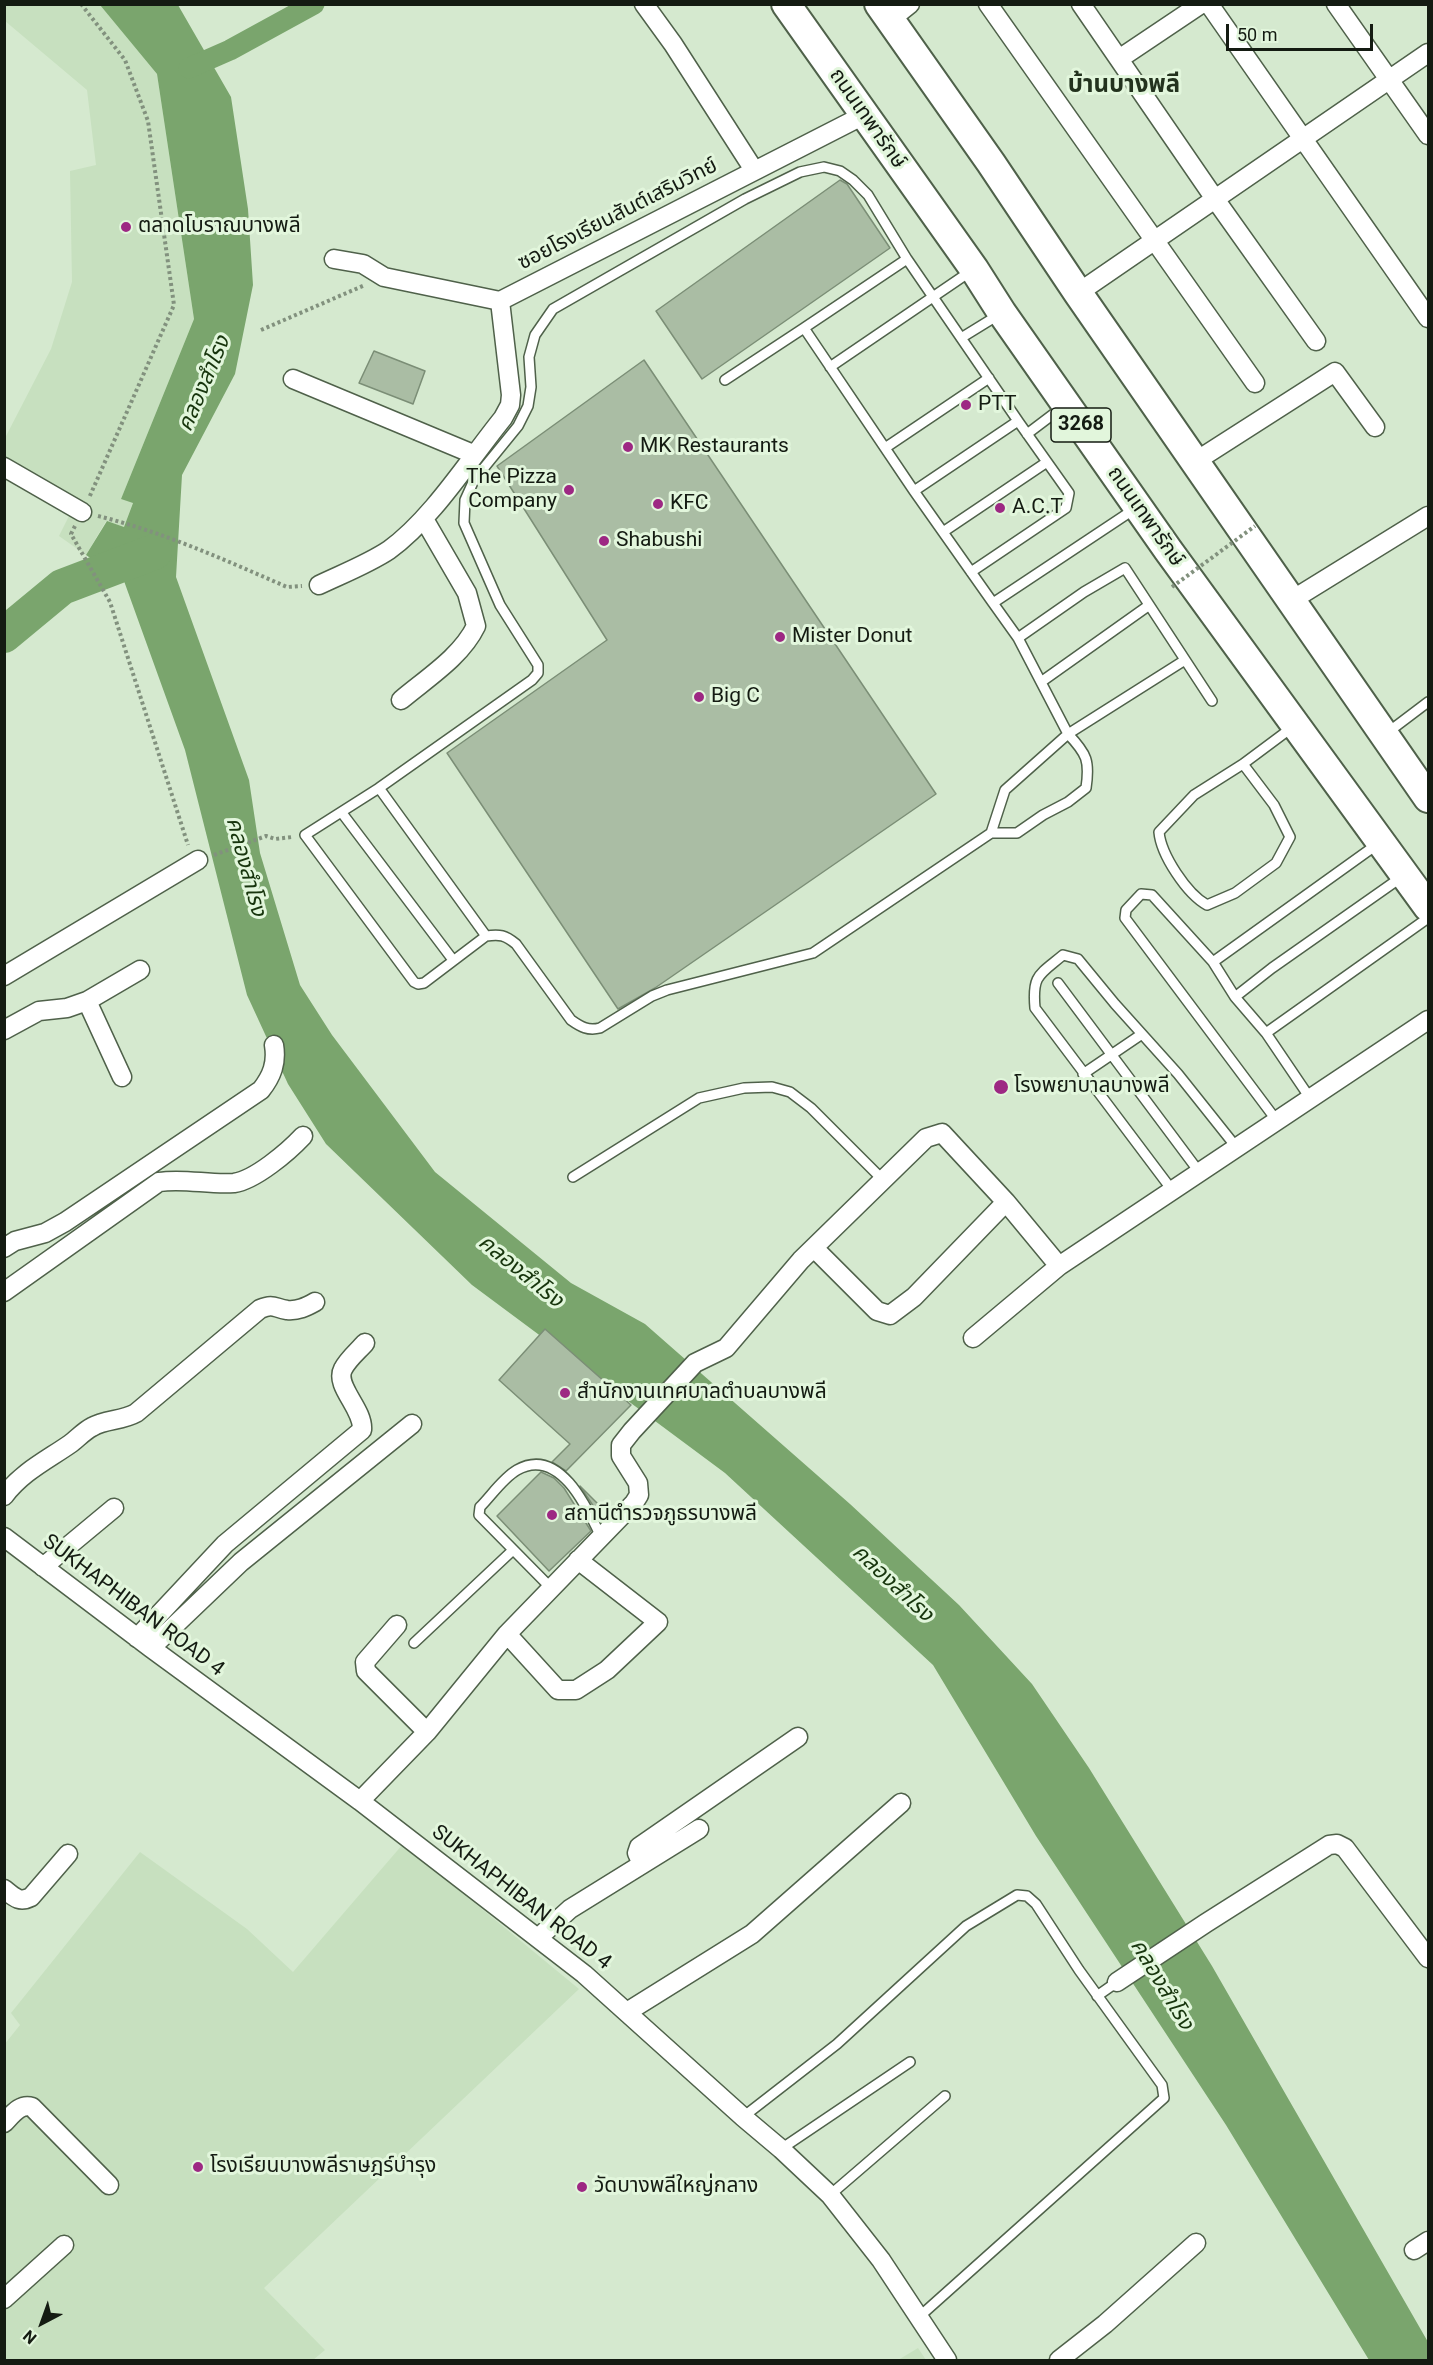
<!DOCTYPE html>
<meta charset="utf-8">
<style>
body{margin:0}
#map{position:relative;width:1433px;height:2365px;overflow:hidden;background:#d5e9cf;font-family:Roboto,sans-serif}
canvas{display:block}
.frame{position:absolute;inset:0;border:6px solid #141b12;pointer-events:none}
.north{position:absolute;left:12px;top:2293px;width:60px;height:60px;-webkit-text-stroke:4px #e2f6dc;paint-order:stroke;rotate:221deg;font-size:16px;font-weight:700;line-height:24px;text-align:center;color:#141b12}
.north::after{content:'';display:block;margin:auto;width:21px;height:27px;background:#141b12;clip-path:polygon(50% 0,100% 100%,50% 72%,0 100%)}
.scale{position:absolute;left:1226px;top:24px;width:147px;height:27px;box-sizing:border-box;border:3px solid #141b12;border-top:0;padding-left:8px;font-size:18px;line-height:21px;white-space:nowrap;color:#141b12;-webkit-text-stroke:4px #e2f6dc;paint-order:stroke}
</style>
<div id="map">
<canvas width="1433" height="2365"></canvas>
<div class="frame"></div>
<div class="north">N</div>
<div class="scale">50 m</div>
</div>
<script>
const ctx = document.querySelector('canvas').getContext('2d');
ctx.lineJoin = 'round';
function paint(path, color) {
  ctx.fillStyle = color;
  ctx.fill(path, 'evenodd');
}
function strokePath(path, color, width, dash) {
  ctx.strokeStyle = color;
  ctx.lineWidth = width;
  ctx.lineCap = dash ? 'butt' : 'round';
  ctx.setLineDash(dash || []);
  ctx.stroke(path);
}
function label(font, color, halo, rows, align = 'center') {
  ctx.font = font + ' Roboto,"Noto Sans Thai",sans-serif';
  ctx.lineWidth = 6;
  ctx.setLineDash([]);
  ctx.textBaseline = 'middle';
  ctx.strokeStyle = halo;
  ctx.fillStyle = color;
  for (const [text, x, y, turn = 0] of rows) {
    ctx.save();
    ctx.translate(x, y);
    ctx.rotate((+turn || 0) * Math.PI / 180);
    ctx.textAlign = isNaN(turn) ? turn : align;
    if (halo) ctx.strokeText(text, 0, 0);
    ctx.fillText(text, 0, 0);
    ctx.restore();
  }
}
const built = new Path2D(`
 M 5,5 L 100,5 L 157,74 L 194,319 L 121,499 L 133,502 L 124,527 L 106,521 L 86,555 L 59,536 L 71,512 L 5,475 L 5,438 L 51,349 L 72,282 L 70,171 L 96,165 L 87,90 L 5,21 Z
 M 403,1844 L 579,1989 L 264,2288 L 325,2350 L 313,2360 L 5,2360 L 4,2045 L 20,2025 L 11,2013 L 140,1852 L 247,1929 L 293,1972 Z
 M 918,2348 L 926,2360 L 898,2360 Z`);
const water = new Path2D(`
 M 100,5 L 178,5 L 231,97 L 248,209 L 253,285 L 235,374 L 182,475 L 176,577 L 249,780 L 260,853 L 300,985 L 332,1035 L 435,1172 L 571,1283 L 645,1324 L 850,1504 L 959,1605 L 1032,1684 L 1089,1768 L 1212,1966 L 1428,2342 L 1428,2360 L 1369,2360 L 1226,2125 L 1036,1836 L 933,1665 L 725,1473 L 472,1285 L 326,1144 L 288,1084 L 247,995 L 185,750 L 124,581 L 86,555 L 107,521 L 124,527 L 133,503 L 121,499 L 194,319 L 157,74 Z`);
const canal = new Path2D(`
 M 189,68 L 230,50 L 314,4`);
const river = new Path2D(`
 M 4,635 L 62,587 L 154,552`);
const building = new Path2D(`
 M 840,180 L 847,184 L 890,248 L 702,379 L 656,311 Z
 M 374,351 L 425,371 L 413,404 L 359,383 Z
 M 644,360 L 936,794 L 655,988 L 618,1009 L 447,753 L 607,640 L 497,466 Z
 M 545,1329 L 631,1405 L 566,1471 L 552,1462 L 570,1444 L 499,1380 Z
 M 541,1472 L 554,1478 L 564,1488 L 591,1531 L 549,1571 L 497,1516 Z
 M 580,1486 L 608,1514 L 601,1521 L 594,1507 Z`);
const path = new Path2D(`
 M 81,4 L 125,60 L 148,121 L 174,305 L 89,498
 M 261,330 L 365,285
 M 98,516 C 163,532 225,560 287,587 L 302,586
 M 75,526 L 71,534 L 110,602 L 188,845
 M 214,855 L 266,836 L 275,839 L 292,837`);
const lane = new Path2D(`
 M 907,259 L 1018,421
 M 961,338 L 1000,314
 M 830,367 L 971,271
 M 725,380 L 804,328
 M 1027,434 L 1064,406
 M 885,448 L 989,378
 M 914,491 L 1018,421 L 1069,493 L 1066,508 L 971,572
 M 943,532 L 1047,462
 M 993,603 L 914,491 L 804,328 L 907,259 L 868,195 L 853,180 L 840,171 L 824,167 L 800,172 L 745,199 L 553,309 L 535,335 L 529,357 L 531,387 L 528,406 L 518,426 L 474,480 L 465,500 L 464,523 L 500,605 L 538,665 L 538,673 L 532,680 L 379,788 L 486,936 C 500,934 505,935 516,944 L 571,1020 C 581,1027 588,1031 600,1028 L 652,996 L 667,990 L 813,953 L 991,833 L 1005,790 L 1068,734 L 1018,638 L 993,603 L 1136,508
 M 1018,638 L 1084,592 L 1125,568 L 1212,701
 M 1041,682 L 1148,606
 M 1387,733 L 1428,702
 M 1243,764 L 1274,805 L 1290,837 L 1276,863 L 1235,893 L 1207,905 C 1187,894 1161,855 1159,832 L 1194,795 L 1243,764 L 1294,726
 M 379,788 L 305,835 L 414,982 L 418,984 L 424,983 L 486,936
 M 342,813 L 453,960
 M 991,833 L 1017,833 L 1043,815 L 1068,802 L 1086,788 C 1090,761 1087,754 1068,734 L 1185,660
 M 1213,962 L 1379,843
 M 1058,983 L 1200,1173
 M 1235,997 L 1213,962 L 1152,895 L 1141,894 L 1126,910 L 1125,918 L 1271,1113
 M 1266,1033 L 1428,918
 M 1083,1074 L 1142,1034
 M 1310,1098 L 1266,1033 L 1235,997 L 1272,968 L 1403,876
 M 573,1177 L 699,1098 L 744,1088 L 772,1087 L 790,1092 L 811,1108 L 883,1180
 M 1172,1190 L 1035,1008 C 1032,975 1039,975 1063,955 L 1078,959 L 1115,1004 L 1178,1074 L 1237,1148
 M 551,1588 L 479,1515 L 480,1507 C 491,1496 503,1478 517,1470 C 559,1446 587,1507 601,1537
 M 414,1643 L 513,1550
 M 1097,1996 L 1117,1982
 M 743,2117 L 837,2044 L 966,1926 L 1017,1895 L 1027,1896 L 1036,1904 L 1079,1970 L 1162,2085 L 1164,2098 L 919,2317
 M 781,2149 L 910,2062
 M 830,2195 L 945,2096`);
const street = new Path2D(`
 M 644,4 L 673,44 L 754,170
 M 988,4 L 1255,383
 M 1081,4 L 1215,199 L 1316,341
 M 1209,4 L 1428,318
 M 1336,4 L 1428,135
 M 890,20 L 910,4
 M 1119,59 L 1201,4
 M 334,259 L 363,264 L 384,277 L 500,301 L 864,115
 M 1078,293 L 1428,53
 M 293,379 L 473,454
 M 1196,461 L 1335,372 L 1375,427
 M 4,467 L 82,512
 M 319,585 C 342,574 368,564 389,550 C 432,519 469,460 503,418 L 510,405 L 511,395 L 500,301
 M 1292,600 L 1428,516
 M 401,700 C 427,678 461,657 476,626 L 467,593 L 424,519
 M 4,976 L 198,860
 M 87,1001 L 122,1077
 M 4,1030 L 39,1011 L 67,1008 L 87,1001 L 140,970
 M 4,1248 L 15,1241 L 45,1233 L 65,1222 L 261,1090 C 272,1076 277,1063 274,1045
 M 814,1248 L 877,1311 L 890,1315 L 914,1297 L 1006,1202
 M 4,1292 L 159,1182 C 184,1178 209,1185 234,1183 C 255,1180 288,1152 303,1136
 M 973,1338 L 1059,1266 L 1428,1020
 M 4,1496 C 22,1472 47,1460 70,1444 C 77,1439 84,1431 92,1427 C 105,1419 122,1421 136,1413 L 260,1309 C 274,1303 274,1308 287,1310 C 298,1311 306,1307 315,1302
 M 4,1537 L 151,1648 L 360,1801 L 584,1974 L 743,2117 L 781,2149 L 830,2195 L 881,2260 L 947,2360
 M 43,1567 L 114,1508
 M 397,1625 L 365,1662 L 366,1671 L 427,1732
 M 507,1634 L 558,1690 L 576,1690 L 607,1670 L 658,1622 L 578,1560
 M 137,1638 L 225,1544 L 362,1430 C 364,1409 334,1386 343,1369 C 348,1359 358,1351 365,1343
 M 151,1648 L 241,1562 L 412,1424
 M 360,1801 L 427,1732 L 507,1634 L 634,1503 L 639,1495 L 638,1483 L 621,1456 L 621,1445 L 632,1431 L 695,1363 L 726,1348 L 801,1260 L 926,1138 L 942,1133 L 1006,1202 L 1059,1266
 M 642,1864 L 637,1853 L 639,1847 L 798,1737
 M 4,1889 C 14,1897 19,1903 31,1897 L 68,1854
 M 538,1938 L 570,1909 L 699,1829
 M 1117,1982 L 1206,1923 L 1329,1845 L 1337,1844 L 1345,1848 L 1428,1958
 M 627,2012 L 752,1934 L 901,1803
 M 4,2123 C 12,2115 20,2103 32,2107 L 109,2185
 M 1414,2250 L 1428,2241
 M 4,2299 L 64,2245
 M 1059,2360 L 1105,2324 L 1196,2243`);
const primary = new Path2D(`
 M 786,4 L 974,269 L 1002,313 L 1168,550 L 1428,907
 M 879,4 L 991,163 L 1078,293 L 1428,798`);
const pathBridge = new Path2D(`
 M 1172,587 L 1255,526`);
const markers = [
 [126,227,6,"#9d2883"],
 [966,405,6,"#9d2883"],
 [628,447,6,"#9d2883"],
 [569,490,6,"#9d2883"],
 [658,504,6,"#9d2883"],
 [1000,508,6,"#9d2883"],
 [604,541,6,"#9d2883"],
 [780,637,6,"#9d2883"],
 [699,697,6,"#9d2883"],
 [1001,1087,8,"#9d2883"],
 [565,1393,6,"#9d2883"],
 [552,1515,6,"#9d2883"],
 [198,2167,6,"#9d2883"],
 [582,2187,6,"#9d2883"]
];
const shields = [
 [1081,425,60]
];
const shieldNames = [
 ["3268",1081,425]
];
const streetNames = [
 ["ถนนเทพารักษ์",867,119,55],
 ["ซอยโรงเรียนสันต์เสริมวิทย์",618,215,-27],
 ["ถนนเทพารักษ์",1145,517,55],
 ["SUKHAPHIBAN ROAD 4",133,1606,37],
 ["SUKHAPHIBAN ROAD 4",521,1898,38]
];
const poiNames = [
 ["ตลาดโบราณบางพลี",138,227],
 ["PTT",978,405],
 ["MK Restaurants",640,447],
 ["The Pizza",557,478,"right"],
 ["Company",557,502,"right"],
 ["KFC",670,504],
 ["A.C.T",1012,508],
 ["Shabushi",616,541],
 ["Mister Donut",792,637],
 ["Big C",711,697],
 ["โรงพยาบาลบางพลี",1014,1087],
 ["สำนักงานเทศบาลตำบลบางพลี",577,1393],
 ["สถานีตำรวจภูธรบางพลี",564,1515],
 ["โรงเรียนบางพลีราษฎร์บำรุง",210,2167],
 ["วัดบางพลีใหญ่กลาง",594,2187]
];
const waterNames = [
 ["คลองสำโรง",205,384,-67],
 ["คลองสำโรง",245,867,75],
 ["คลองสำโรง",520,1272,39],
 ["คลองสำโรง",892,1584,43],
 ["คลองสำโรง",1161,1985,59]
];
const quarterNames = [
 ["บ้านบางพลี",1124,86]
];
paint(built, '#c7e0bf');
paint(water, '#7aa56d');
strokePath(canal, '#7aa56d', 21);
strokePath(river, '#7aa56d', 36);
paint(building, '#aabda4');
strokePath(building, '#7b8e76', 1.5);
strokePath(lane, '#4f614a', 12);
strokePath(street, '#4f614a', 21);
strokePath(primary, '#4f614a', 32);
strokePath(path, '#82917e', 4, [3, 3]);
strokePath(lane, '#fff', 9);
strokePath(street, '#fff', 18);
strokePath(primary, '#fff', 28);
strokePath(pathBridge, '#82917e', 4, [3, 3]);
for (const [x, y, r, color] of markers) {
  const dot = new Path2D();
  dot.arc(x, y, r, 0, 2 * Math.PI);
  ctx.fillStyle = color;
  ctx.fill(dot);
  strokePath(dot, '#e2f6dc', 2);
}
for (const [x, y, w] of shields) {
  const box = new Path2D();
  box.roundRect(x - w / 2, y - 17, w, 34, 4.5);
  ctx.fillStyle = '#e2f6dc';
  ctx.fill(box);
  strokePath(box, '#141b12', 1.5);
}
label('bold 20px', '#141b12', null, shieldNames);
label('21px', '#141b12', '#e2f6dc', streetNames);
label('21px', '#141b12', '#e2f6dc', poiNames, 'left');
label('italic 22px', '#17350d', '#e2f6dc', waterNames);
label('bold 24px', '#23321e', '#e2f6dc', quarterNames);
</script>
